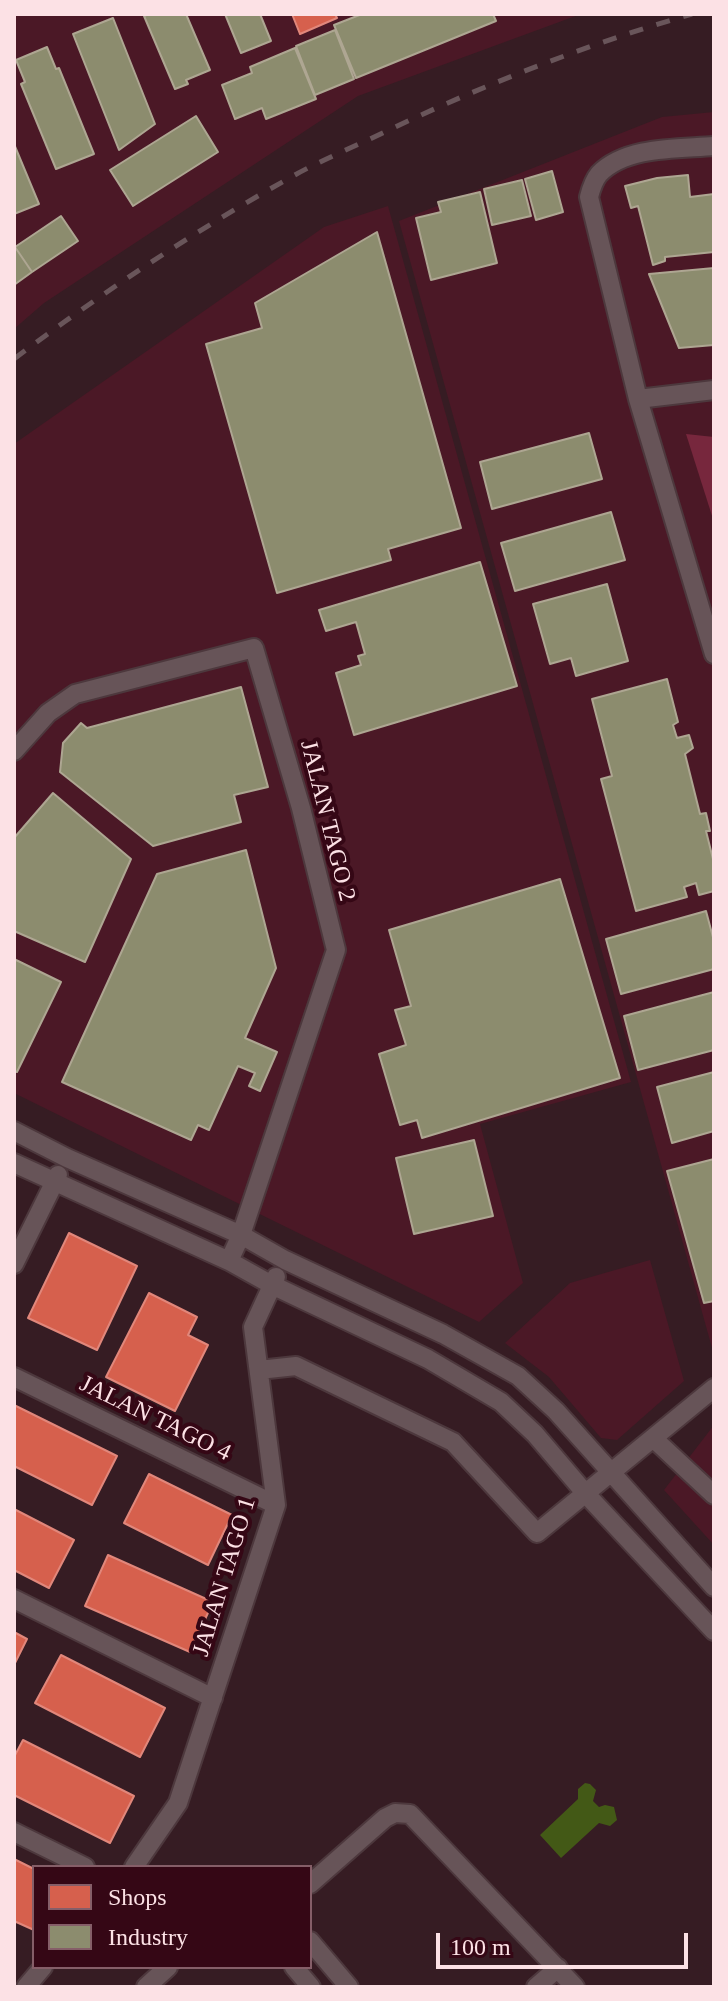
<!DOCTYPE html>
<style>
body{margin:0}
#map{position:relative;width:728px;height:2001px;overflow:hidden;background:#361c23;font-family:"Times New Roman",serif}
canvas{display:block}
.frame{position:absolute;inset:0;border:16px solid #fce1e5;pointer-events:none}
.legend{position:absolute;left:32px;top:1865px;width:280px;height:104px;box-sizing:border-box;background:#350715;border:2px solid #855e68;margin:0;padding:10px 14px;list-style:none;font-size:24px;color:#fce1e5}
.legend li{display:flex;align-items:center;gap:16px;height:40px}
.legend b{width:40px;border:2px solid #855e68}
.scale{position:absolute;left:436px;top:1933px;width:252px;height:36px;box-sizing:border-box;border:4px solid #fce1e5;border-top:0;padding-left:10px;font-size:24px;line-height:28px;white-space:nowrap;color:#fce1e5;-webkit-text-stroke:6px #350715;paint-order:stroke}
</style>
<div id="map">
<canvas width="728" height="2001"></canvas>
<div class="frame"></div>
<ul class="legend">
<li><b style="height:22px;background:#d6604d"></b>Shops</li>
<li><b style="height:22px;background:#8c8c6e"></b>Industry</li>
</ul>
<div class="scale">100 m</div>
</div>
<script>
const ctx = document.querySelector('canvas').getContext('2d');
ctx.lineJoin = 'round';
function paint(path, color) {
  ctx.fillStyle = color;
  ctx.fill(path, 'evenodd');
}
function strokePath(path, color, width, dash) {
  ctx.strokeStyle = color;
  ctx.lineWidth = width;
  ctx.lineCap = dash ? 'butt' : 'round';
  ctx.setLineDash(dash || []);
  ctx.stroke(path);
}
function label(font, color, halo, rows, align = 'center') {
  ctx.font = font + ' "Times New Roman",serif';
  ctx.lineWidth = 8;
  ctx.setLineDash([]);
  ctx.textBaseline = 'middle';
  ctx.strokeStyle = halo;
  ctx.fillStyle = color;
  for (const [text, x, y, turn = 0] of rows) {
    ctx.save();
    ctx.translate(x, y);
    ctx.rotate((+turn || 0) * Math.PI / 180);
    ctx.textAlign = isNaN(turn) ? turn : align;
    if (halo) ctx.strokeText(text, 0, 0);
    ctx.fillText(text, 0, 0);
    ctx.restore();
  }
}
const built = new Path2D(`
 M 14,14 L 581,14 L 358,96 L 44,303 L 14,329 Z
 M 714,112 L 714,1355 L 399,221 L 662,117 Z
 M 388,206 L 631,1082 L 480,1124 L 523,1283 L 479,1322 L 14,1093 L 14,444 L 324,227 Z
 M 650,1260 L 684,1381 L 617,1440 L 601,1438 L 549,1377 L 505,1343 L 570,1283 Z
 M 714,1425 L 714,1545 L 664,1490 Z`);
const green = new Path2D(`
 M 686,434 L 714,437 L 714,522 Z`);
const water = new Path2D(`
 M 585,1783 L 590,1784 L 596,1790 L 593,1801 L 599,1807 L 605,1805 L 614,1807 L 617,1820 L 610,1826 L 599,1823 L 561,1858 L 540,1835 L 578,1799 L 578,1789 Z`);
const shops = new Path2D(`
 M 292,14 L 335,14 L 337,18 L 300,34 Z
 M 69,1233 L 137,1266 L 97,1350 L 28,1318 Z
 M 149,1293 L 197,1317 L 188,1335 L 208,1345 L 175,1411 L 106,1377 Z
 M 14,1405 L 117,1456 L 92,1505 L 14,1466 Z
 M 149,1474 L 232,1515 L 208,1565 L 124,1523 Z
 M 14,1509 L 74,1540 L 49,1588 L 14,1570 Z
 M 108,1555 L 213,1602 L 190,1652 L 85,1606 Z
 M 14,1632 L 27,1639 L 14,1665 Z
 M 61,1655 L 165,1708 L 140,1757 L 35,1703 Z
 M 23,1740 L 134,1796 L 110,1843 L 14,1795 L 14,1757 Z
 M 14,1859 L 34,1869 L 34,1930 L 14,1921 Z`);
const industry = new Path2D(`
 M 149,14 L 186,14 L 210,70 L 186,80 L 188,84 L 175,89 L 144,16 Z
 M 225,14 L 260,14 L 271,41 L 241,53 Z
 M 362,14 L 493,14 L 496,21 L 356,78 L 334,25 Z
 M 113,18 L 155,124 L 119,150 L 73,34 Z
 M 335,30 L 354,79 L 315,95 L 296,46 Z
 M 47,47 L 56,69 L 59,68 L 94,154 L 56,169 L 21,84 L 25,82 L 16,60 Z
 M 295,48 L 316,99 L 266,119 L 262,108 L 235,119 L 222,85 L 252,73 L 250,67 Z
 M 196,116 L 218,152 L 133,206 L 110,170 Z
 M 14,144 L 39,204 L 14,214 Z
 M 552,171 L 563,212 L 536,220 L 525,179 Z
 M 688,175 L 690,197 L 714,194 L 714,252 L 665,257 L 665,261 L 653,265 L 638,206 L 631,208 L 625,186 L 657,178 Z
 M 522,180 L 531,216 L 492,225 L 484,189 Z
 M 480,192 L 497,263 L 431,280 L 416,218 L 441,212 L 438,202 Z
 M 61,216 L 78,241 L 32,272 L 15,247 Z
 M 377,232 L 461,528 L 388,549 L 391,560 L 277,593 L 206,344 L 262,328 L 255,303 Z
 M 15,247 L 32,272 L 14,285 L 14,248 Z
 M 714,268 L 714,345 L 679,348 L 649,274 Z
 M 589,433 L 602,479 L 492,509 L 480,462 Z
 M 611,512 L 625,560 L 515,591 L 501,543 Z
 M 480,562 L 517,686 L 354,735 L 336,673 L 361,665 L 358,656 L 365,654 L 356,622 L 326,631 L 319,610 Z
 M 607,584 L 628,661 L 576,676 L 571,658 L 550,664 L 533,604 Z
 M 667,679 L 678,722 L 673,725 L 677,738 L 689,735 L 693,748 L 685,754 L 700,814 L 706,813 L 710,831 L 706,831 L 714,863 L 714,891 L 699,895 L 696,883 L 684,887 L 687,897 L 636,911 L 601,779 L 612,776 L 592,699 Z
 M 241,687 L 268,787 L 234,795 L 241,822 L 153,846 L 60,772 L 63,743 L 81,723 L 87,728 Z
 M 53,793 L 131,859 L 85,962 L 14,931 L 14,838 Z
 M 246,850 L 276,968 L 245,1038 L 277,1052 L 260,1091 L 249,1086 L 255,1073 L 238,1066 L 209,1130 L 198,1125 L 191,1140 L 62,1082 L 157,874 Z
 M 560,879 L 620,1078 L 422,1138 L 417,1120 L 400,1125 L 379,1054 L 406,1045 L 395,1010 L 411,1006 L 389,930 Z
 M 706,911 L 714,941 L 714,969 L 621,994 L 606,939 Z
 M 14,959 L 61,982 L 17,1072 L 14,1071 Z
 M 714,992 L 714,1050 L 638,1070 L 624,1016 Z
 M 714,1072 L 714,1131 L 672,1143 L 657,1087 Z
 M 474,1140 L 493,1216 L 414,1234 L 396,1158 Z
 M 714,1159 L 714,1301 L 704,1303 L 667,1171 Z`);
const minor = new Path2D(`
 M 714,146 C 678,149 626,146 599,174 C 594,180 591,189 589,197 L 638,399 L 714,654
 M 638,399 L 714,390
 M 14,751 L 48,713 L 75,694 L 254,648 L 301,808 L 336,950 L 241,1235 L 229,1261
 M 14,1131 L 67,1158 L 241,1235 L 285,1260 L 443,1334 L 518,1376 L 556,1411 L 714,1587
 M 14,1163 L 229,1261 L 272,1285 L 428,1359 L 501,1402 L 535,1434 L 586,1494 L 714,1631
 M 14,1264 L 58,1175
 M 259,1370 L 296,1366 L 453,1442 L 537,1533 L 714,1388
 M 14,1377 L 276,1505
 M 653,1438 L 714,1495
 M 14,1599 L 213,1698
 M 14,1832 L 85,1867
 M 134,1867 L 178,1803 L 276,1505 L 253,1327 L 276,1277
 M 310,1884 L 385,1818 L 395,1813 L 410,1814 L 575,1987
 M 310,1941 L 349,1987
 M 294,1967 L 311,1987
 M 26,1987 L 43,1967
 M 146,1987 L 168,1967
 M 536,1987 L 558,1968`);
const rail = new Path2D(`
 M 14,359 C 103,292 196,230 293,176 C 318,162 344,151 370,139 C 473,89 581,46 692,14`);
const streetNames = [
 ["JALAN TAGO 2",327,821,76],
 ["JALAN TAGO 4",155,1419,26],
 ["JALAN TAGO 1",225,1577,-73]
];
paint(built, '#4b1826');
paint(green, '#77273d');
paint(water, '#435916');
paint(shops, '#d6604d');
strokePath(shops, '#e1877b', 2);
paint(industry, '#8c8c6e');
strokePath(industry, '#aea692', 2);
strokePath(minor, '#4d383d', 22);
strokePath(minor, '#675458', 18);
strokePath(rail, '#69555a', 5, [14, 14]);
label('24px', '#fce1e5', '#350715', streetNames);
</script>
